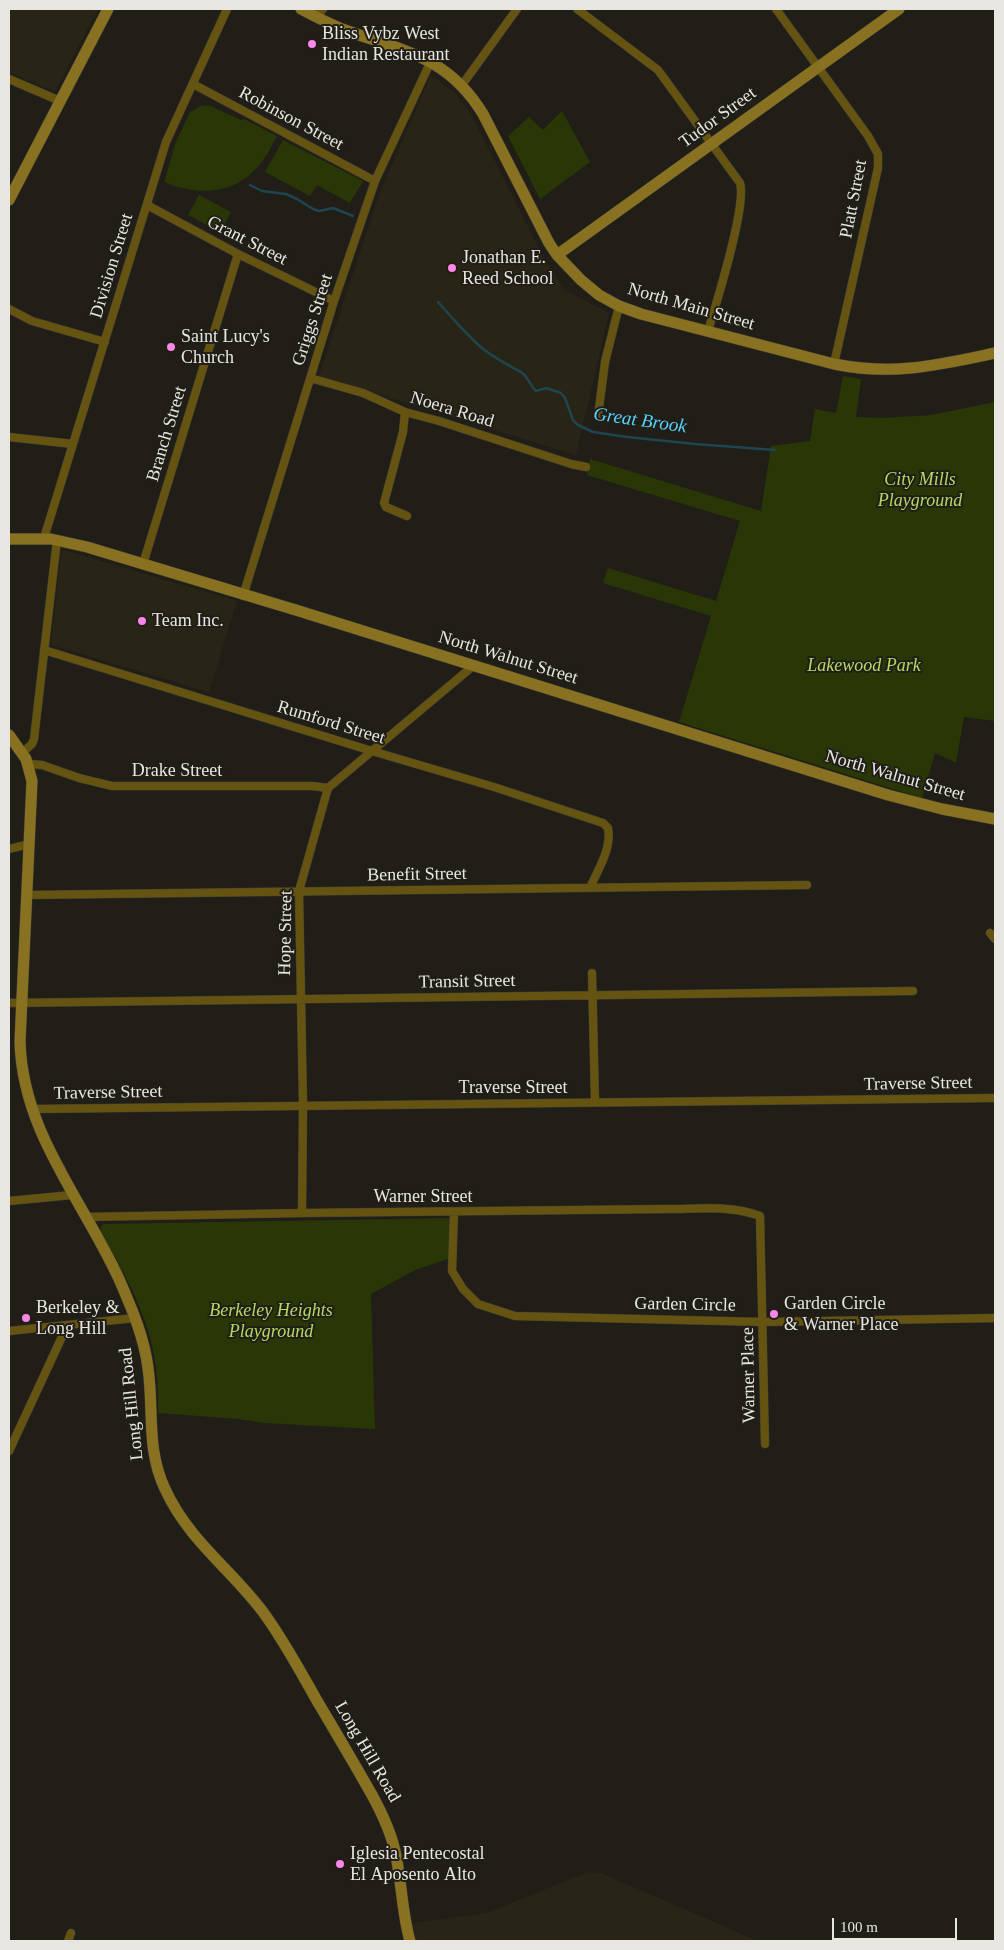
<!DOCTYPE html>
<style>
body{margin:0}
#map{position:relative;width:1004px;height:1950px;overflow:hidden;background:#201e17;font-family:Georgia,serif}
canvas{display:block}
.frame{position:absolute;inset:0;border:10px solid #e7e6e0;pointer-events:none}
.scale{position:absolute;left:832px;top:1918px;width:125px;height:22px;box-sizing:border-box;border:2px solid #e7e6e0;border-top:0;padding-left:6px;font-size:15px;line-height:18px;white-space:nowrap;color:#e7e6e0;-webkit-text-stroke:4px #201e17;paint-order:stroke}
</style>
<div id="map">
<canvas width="1004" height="1950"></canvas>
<div class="frame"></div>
<div class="scale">100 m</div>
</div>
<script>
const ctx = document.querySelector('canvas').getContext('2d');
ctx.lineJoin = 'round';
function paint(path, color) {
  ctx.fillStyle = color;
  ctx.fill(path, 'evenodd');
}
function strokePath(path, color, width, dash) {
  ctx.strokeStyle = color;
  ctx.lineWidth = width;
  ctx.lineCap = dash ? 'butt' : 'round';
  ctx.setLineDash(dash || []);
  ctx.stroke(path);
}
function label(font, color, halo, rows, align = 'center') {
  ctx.font = font + ' Georgia,serif';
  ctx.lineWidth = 4;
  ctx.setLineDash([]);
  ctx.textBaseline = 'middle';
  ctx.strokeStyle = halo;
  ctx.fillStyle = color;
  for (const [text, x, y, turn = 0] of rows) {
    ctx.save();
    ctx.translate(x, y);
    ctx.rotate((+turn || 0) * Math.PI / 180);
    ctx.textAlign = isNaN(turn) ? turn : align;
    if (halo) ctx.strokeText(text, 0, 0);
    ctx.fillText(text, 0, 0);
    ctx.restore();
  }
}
const built = new Path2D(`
 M 9,9 L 98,9 L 55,91 L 9,73 Z
 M 431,75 L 454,92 L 471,114 L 542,254 L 559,282 L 566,291 L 609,313 L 576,455 L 319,376 L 380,192 Z
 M 64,550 L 237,601 L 209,692 L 51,645 L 61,553 Z
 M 588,1872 L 601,1873 L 758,1941 L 417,1941 L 412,1923 L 486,1913 Z`);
const green = new Path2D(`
 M 203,105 L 206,106 L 208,105 L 241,120 L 244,119 L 277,136 C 273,143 269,152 264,159 C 239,195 200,197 164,182 L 176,142 L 190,112 Z
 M 562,111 L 590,162 L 540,199 L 508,136 L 529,117 L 543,130 Z
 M 283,140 L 363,181 L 350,203 L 317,185 L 310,196 L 265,172 Z
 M 199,195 L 231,212 L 220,232 L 188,215 Z
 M 843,376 L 861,379 L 856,417 L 884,418 L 931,415 L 995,402 L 995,721 L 964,717 L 956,763 L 935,753 L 922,798 L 679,722 L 711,616 L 603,583 L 608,568 L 716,601 L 740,521 L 587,475 L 590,459 L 761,511 L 771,446 L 810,441 L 815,409 L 836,413 Z
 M 453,1218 L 454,1257 L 415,1270 L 371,1294 L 375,1429 L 264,1423 L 238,1419 L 158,1413 C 158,1398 158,1382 156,1367 C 151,1320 124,1272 101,1232 L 101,1227 L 103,1224 Z`);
const stream = new Path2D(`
 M 250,185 L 262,191 L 286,194 L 297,199 L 313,209 L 319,211 L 333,208 L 353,216
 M 438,302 C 452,318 466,334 482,348 C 494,358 508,365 521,372 C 528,376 530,386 536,391 L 546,388 L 561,393 L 565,398 L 573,420 L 578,425 L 593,432 L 627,437 L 695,444 L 775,450`);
const street = new Path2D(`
 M 577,9 L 658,70 L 740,183 C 747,206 716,304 708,331
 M 776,9 L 868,136 L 878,154 L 878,168 L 834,364
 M 316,17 L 323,9
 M 9,79 L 60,101
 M 193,84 L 375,181
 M 462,85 L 517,9
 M 147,205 L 238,254 L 334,301
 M 9,309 L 32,321 L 105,342
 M 310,378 L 363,393 L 405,412 L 439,421 L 571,464 L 586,467
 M 405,412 L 403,432 L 384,503 L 386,507 L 407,516
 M 598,416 L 605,362 L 619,306
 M 9,437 L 73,444
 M 44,538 L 166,142 L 227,9
 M 143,564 L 238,254
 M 243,596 L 334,301 L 375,181 L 431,61
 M 44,650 L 372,751 L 494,787 L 603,823 L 608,828 C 612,849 598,869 590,888
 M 23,752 L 32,744 L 34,739 L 57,540
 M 29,764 L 42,765 L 79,778 L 112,786 L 312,786 L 328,788
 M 9,849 L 29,844
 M 27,895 L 807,885
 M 990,933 L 995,939
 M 592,973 L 595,1102
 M 9,1003 L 913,991
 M 31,1109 L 995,1098
 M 9,1201 L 72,1195
 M 454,1212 L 452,1271 L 463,1289 L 478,1304 L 515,1316 L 764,1322 L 995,1318
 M 302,1213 L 303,1105 L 299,891 L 328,788 L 473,666
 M 85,1217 L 302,1213 L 667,1209 C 697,1209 731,1205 760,1216 L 765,1444
 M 9,1331 L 135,1318
 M 9,1451 L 67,1326
 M 68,1941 L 71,1933`);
const secondary = new Path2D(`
 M 301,9 C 314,16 328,23 342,29 C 402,51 447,55 483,114 L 549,243 L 557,255 L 581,280 L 599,295 L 619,306 L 641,314 L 834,364 C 893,376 938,365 995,353
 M 9,200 L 108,9
 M 557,255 L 899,9
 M 9,539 L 51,539 L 87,547 L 299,611 L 888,795 L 942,809 L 995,819
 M 9,735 L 26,759 L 32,781 L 20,1041 C 22,1132 83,1200 119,1279 C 131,1307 144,1336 148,1368 C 154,1410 146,1449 165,1489 C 189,1541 230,1568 263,1612 C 283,1639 299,1669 316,1699 C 335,1731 354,1763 372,1795 C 383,1815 392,1834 396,1856 C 402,1885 402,1913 410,1941`);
const markers = [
 [312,44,5,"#f987e8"],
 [452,268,5,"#f987e8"],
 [171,347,5,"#f987e8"],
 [142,621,5,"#f987e8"],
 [774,1314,5,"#f987e8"],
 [26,1318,5,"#f987e8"],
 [340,1864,5,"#f987e8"]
];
const poiNames = [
 ["Bliss Vybz West",322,34],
 ["Indian Restaurant",322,55],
 ["Jonathan E.",462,258],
 ["Reed School",462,279],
 ["Saint Lucy's",181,337],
 ["Church",181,358],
 ["Team Inc.",152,621],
 ["Garden Circle",784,1304],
 ["& Warner Place",784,1325],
 ["Berkeley &",36,1308],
 ["Long Hill",36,1329],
 ["Iglesia Pentecostal",350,1854],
 ["El Aposento Alto",350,1875]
];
const streetNames = [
 ["Tudor Street",718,118,-36],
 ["Robinson Street",291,119,28],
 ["Platt Street",854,199,-79],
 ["Grant Street",247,241,27],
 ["Division Street",112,266,-73],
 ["North Main Street",691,307,16],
 ["Griggs Street",313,320,-72],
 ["Noera Road",452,410,17],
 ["Branch Street",167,434,-73],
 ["North Walnut Street",508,658,17],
 ["Rumford Street",331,723,17],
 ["Drake Street",177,771],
 ["North Walnut Street",895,776,16],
 ["Benefit Street",417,875,-1],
 ["Hope Street",286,933,-89],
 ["Transit Street",467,982,-1],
 ["Traverse Street",918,1084,-1],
 ["Traverse Street",513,1088],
 ["Traverse Street",108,1093,-1],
 ["Warner Street",423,1197],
 ["Garden Circle",685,1305,1],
 ["Warner Place",749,1375,-91],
 ["Long Hill Road",132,1404,-96],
 ["Long Hill Road",367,1752,60]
];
const parkNames = [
 ["City Mills",920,480],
 ["Playground",920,501],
 ["Lakewood Park",864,666],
 ["Berkeley Heights",271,1311],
 ["Playground",271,1332]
];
const waterNames = [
 ["Great Brook",640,421,8]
];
paint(built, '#282517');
paint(green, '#293707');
strokePath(stream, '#1e4552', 2.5);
strokePath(street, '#3c3a33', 9);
strokePath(secondary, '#3c3a33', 12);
strokePath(street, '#655312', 8);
strokePath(secondary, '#887121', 11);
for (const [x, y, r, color] of markers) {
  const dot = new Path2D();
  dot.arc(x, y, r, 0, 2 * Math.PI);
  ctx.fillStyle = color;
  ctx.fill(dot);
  strokePath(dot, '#201e17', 2);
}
label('18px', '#e7e6e0', '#201e17', poiNames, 'left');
label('18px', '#e7e6e0', '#201e17', streetNames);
label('italic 18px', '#b4da61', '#201e17', parkNames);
label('italic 19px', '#56d3fc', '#201e17', waterNames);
</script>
